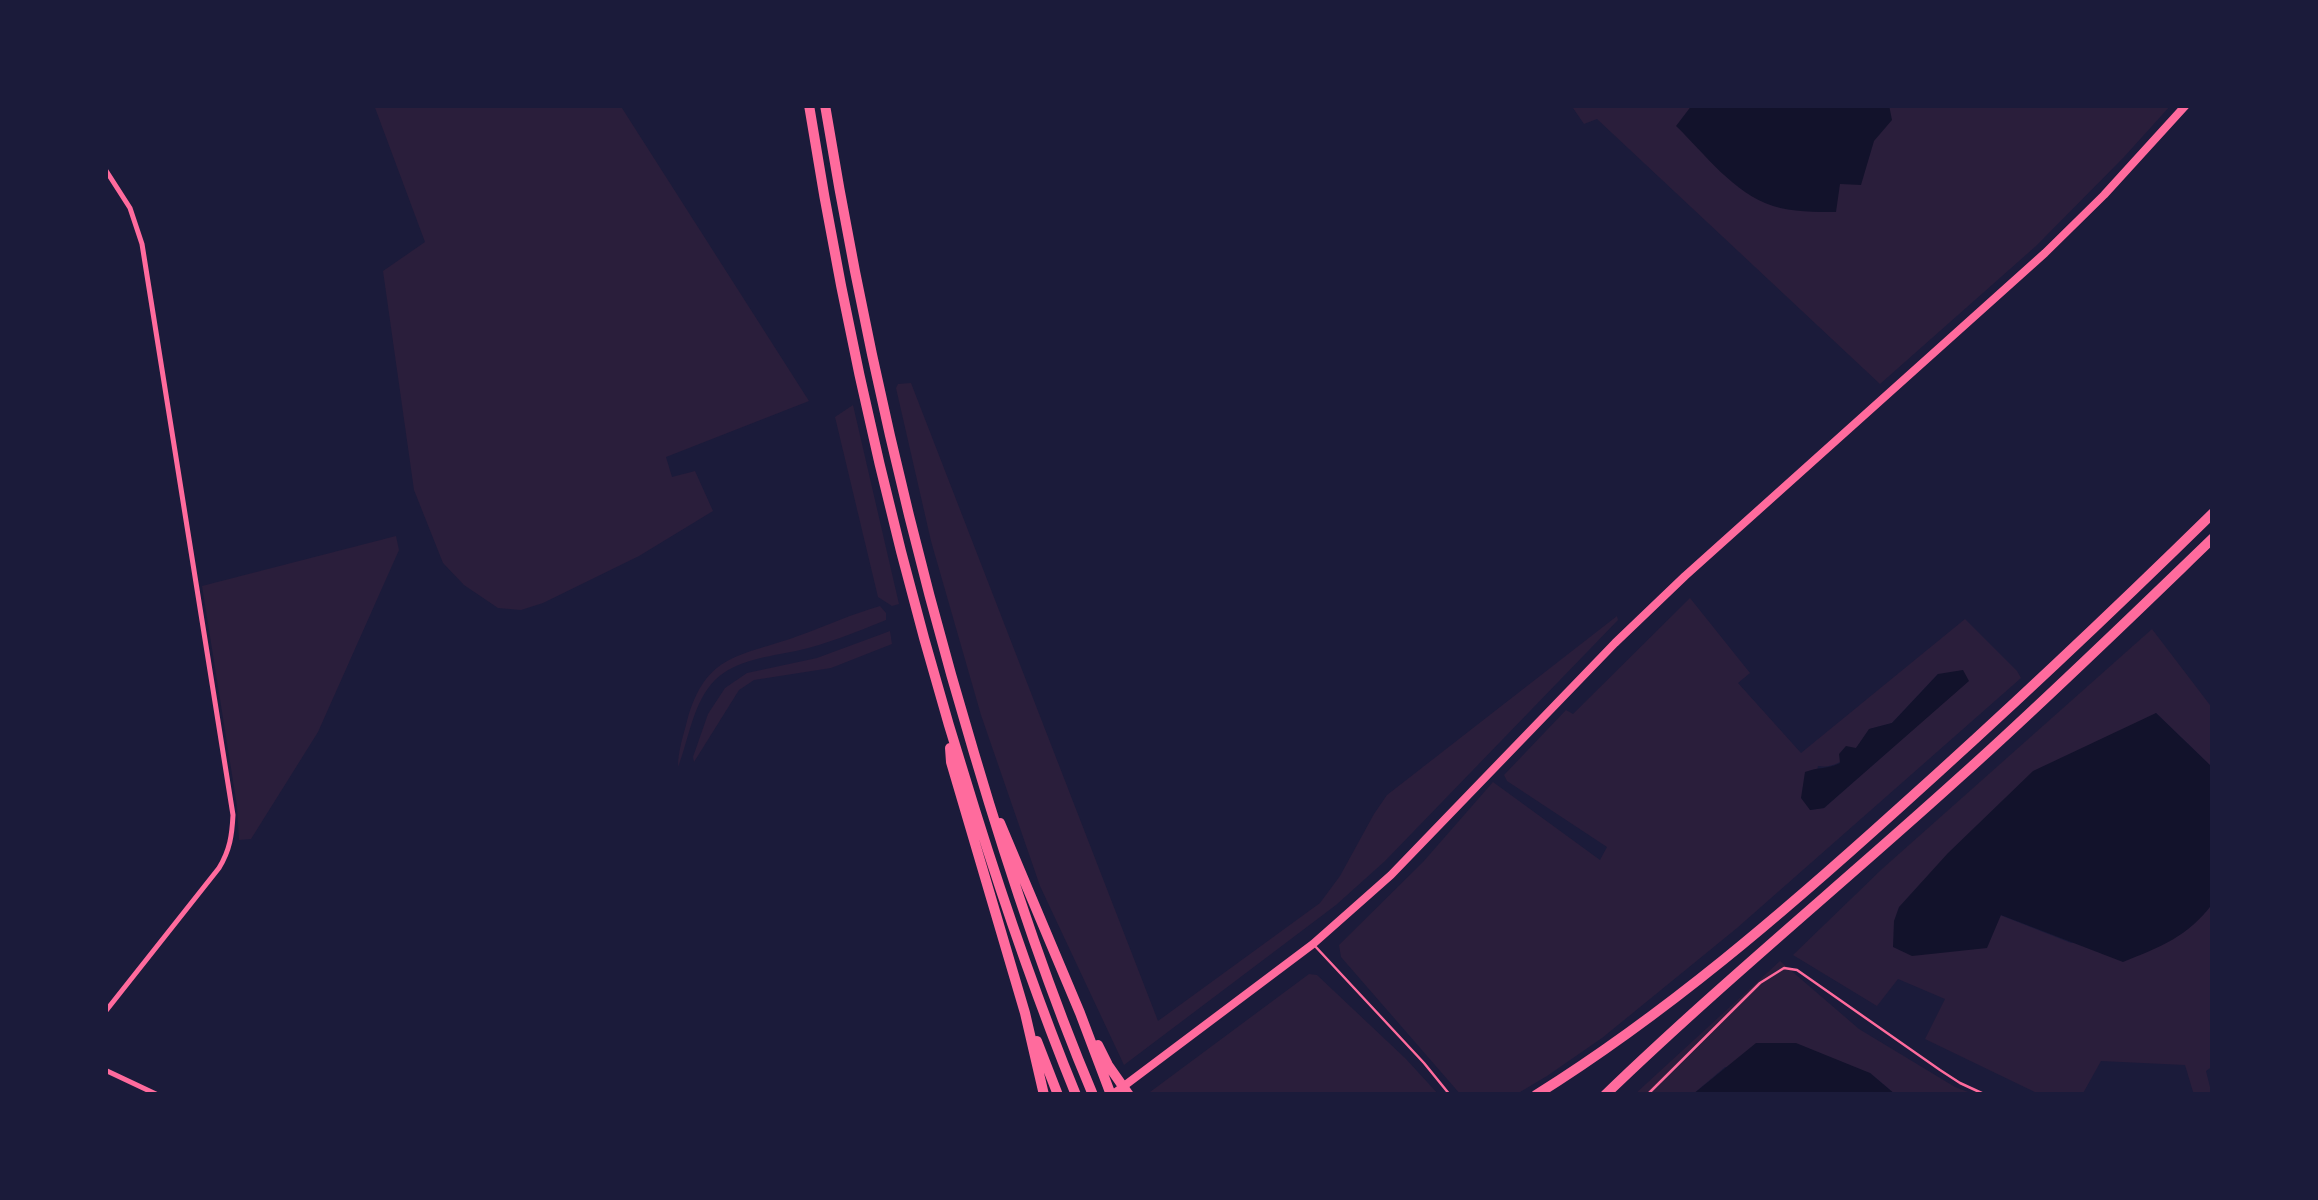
<!DOCTYPE html>
<style>
body{margin:0}
#map{position:relative;width:2318px;height:1200px;overflow:hidden;background:#1b1b3a;font-family:"PT Sans Narrow",sans-serif}
canvas{display:block}
.frame{position:absolute;inset:0;border:108px solid #1b1b3a;pointer-events:none}
</style>
<div id="map">
<canvas width="2318" height="1200"></canvas>
<div class="frame"></div>
</div>
<script>
const ctx = document.querySelector('canvas').getContext('2d');
ctx.lineJoin = 'round';
function paint(path, color) {
  ctx.fillStyle = color;
  ctx.fill(path, 'evenodd');
}
function strokePath(path, color, width, dash) {
  ctx.strokeStyle = color;
  ctx.lineWidth = width;
  ctx.lineCap = dash ? 'butt' : 'round';
  ctx.setLineDash(dash || []);
  ctx.stroke(path);
}
const green = new Path2D(`
 M 374,105 L 620,105 L 809,401 L 666,457 L 672,477 L 695,471 L 713,511 L 639,556 L 543,603 L 521,610 L 498,608 L 464,585 L 443,563 L 414,490 L 383,271 L 425,242 Z
 M 1571,105 L 2171,105 L 2124,157 L 2036,246 L 1880,384 L 1597,119 L 1584,124 Z
 M 911,383 L 1158,1021 L 1320,903 L 1340,876 L 1374,814 L 1387,795 L 1617,616 L 1618,620 L 1385,861 L 1336,905 L 1124,1065 L 1040,886 L 981,715 L 931,541 L 896,388 L 898,384 Z
 M 853,405 L 899,604 L 892,606 L 878,597 L 835,417 Z
 M 396,536 L 399,550 L 318,732 L 251,839 L 239,840 L 237,806 L 202,586 Z
 M 1690,598 L 1750,673 L 1738,683 L 1801,753 L 1965,619 L 2017,671 L 2021,678 L 1737,928 L 1602,1038 L 1547,1076 L 1515,1095 L 1461,1095 L 1341,957 L 1339,945 L 1423,862 L 1493,782 L 1600,860 L 1607,847 L 1507,781 L 1504,775 L 1566,710 L 1573,714 ZM 1938,674 L 1968,681 L 1824,808 L 1810,810 L 1818,766 C 1842,770 1858,747 1870,729 L 1892,723 Z
 M 880,606 L 886,613 L 886,620 C 856,632 827,644 796,651 C 768,657 737,659 715,680 C 693,702 689,739 678,767 C 678,751 683,737 687,721 C 706,652 741,657 798,636 C 826,626 852,614 880,606 Z
 M 2152,629 L 2213,709 L 2213,768 L 2156,713 L 2000,915 L 2071,943 L 2206,912 L 2213,903 L 2213,1066 L 2206,1071 L 2212,1095 L 2194,1095 L 2185,1065 L 2101,1061 L 2082,1095 L 2041,1095 L 1925,1039 L 1945,999 L 1898,979 L 1877,1006 L 1793,955 L 1882,869 Z
 M 890,631 L 892,644 L 831,668 L 754,680 L 739,690 L 694,762 L 693,757 L 708,714 L 725,688 L 747,673 L 817,658 Z
 M 1780,961 L 1859,1029 L 1955,1087 L 1976,1095 L 1896,1095 L 1870,1073 L 1725,1067 L 1692,1095 L 1634,1095 Z
 M 1309,974 L 1317,975 L 1406,1059 L 1439,1095 L 1146,1095 Z`);
const water = new Path2D(`
 M 1692,105 L 1889,105 L 1892,120 L 1874,141 L 1861,185 L 1840,184 L 1836,212 C 1815,212 1792,212 1773,206 C 1733,193 1705,154 1676,126 Z
 M 1963,670 L 1969,681 L 1824,808 L 1810,810 L 1801,798 L 1805,772 C 1818,767 1828,769 1840,763 L 1839,754 L 1846,746 L 1856,748 L 1869,729 L 1892,723 L 1938,674 Z
 M 2156,713 L 2213,768 L 2213,903 C 2188,937 2160,947 2123,962 L 2001,915 L 1987,948 L 1912,956 L 1893,947 L 1894,921 L 1899,907 L 1948,853 L 2033,771 Z
 M 1756,1043 L 1796,1043 L 1870,1073 L 1896,1095 L 1692,1095 Z`);
const service = new Path2D(`
 M 1314,945 L 1424,1063 L 1450,1095
 M 1647,1095 L 1760,983 L 1784,968 L 1797,970 L 1940,1070 L 1960,1083 L 1986,1095`);
const minor = new Path2D(`
 M 105,169 L 130,208 L 142,244 L 233,815 C 232,835 230,850 219,868 L 105,1012
 M 105,1070 L 158,1095`);
const secondary = new Path2D(`
 M 1112,1095 L 1313,944 L 1391,875 L 1615,643 L 1685,576 L 2045,253 L 2104,195 L 2186,105`);
const motorway = new Path2D(`
 M 809,105 C 847,344 902,580 975,810 C 1005,906 1038,1002 1076,1095
 M 825,105 C 861,324 910,540 974,753 C 1008,868 1046,984 1093,1095
 M 950,748 L 951,762 L 1025,1013 L 1044,1095
 M 1000,823 L 1080,1013 L 1111,1095
 M 1037,1041 L 1058,1095
 M 1098,1045 L 1108,1065 L 1129,1095
 M 1536,1095 C 1667,1013 1784,912 1898,809 C 2005,713 2110,614 2213,513
 M 1605,1095 C 1719,985 1842,884 1960,777 C 2047,699 2130,618 2213,538`);
paint(green, '#2a1e3b');
paint(water, '#12122b');
strokePath(service, '#ff6b9d', 2.5);
strokePath(minor, '#ff6b9d', 5);
strokePath(secondary, '#ff6b9d', 8);
strokePath(motorway, '#ff6b9d', 10);
</script>
